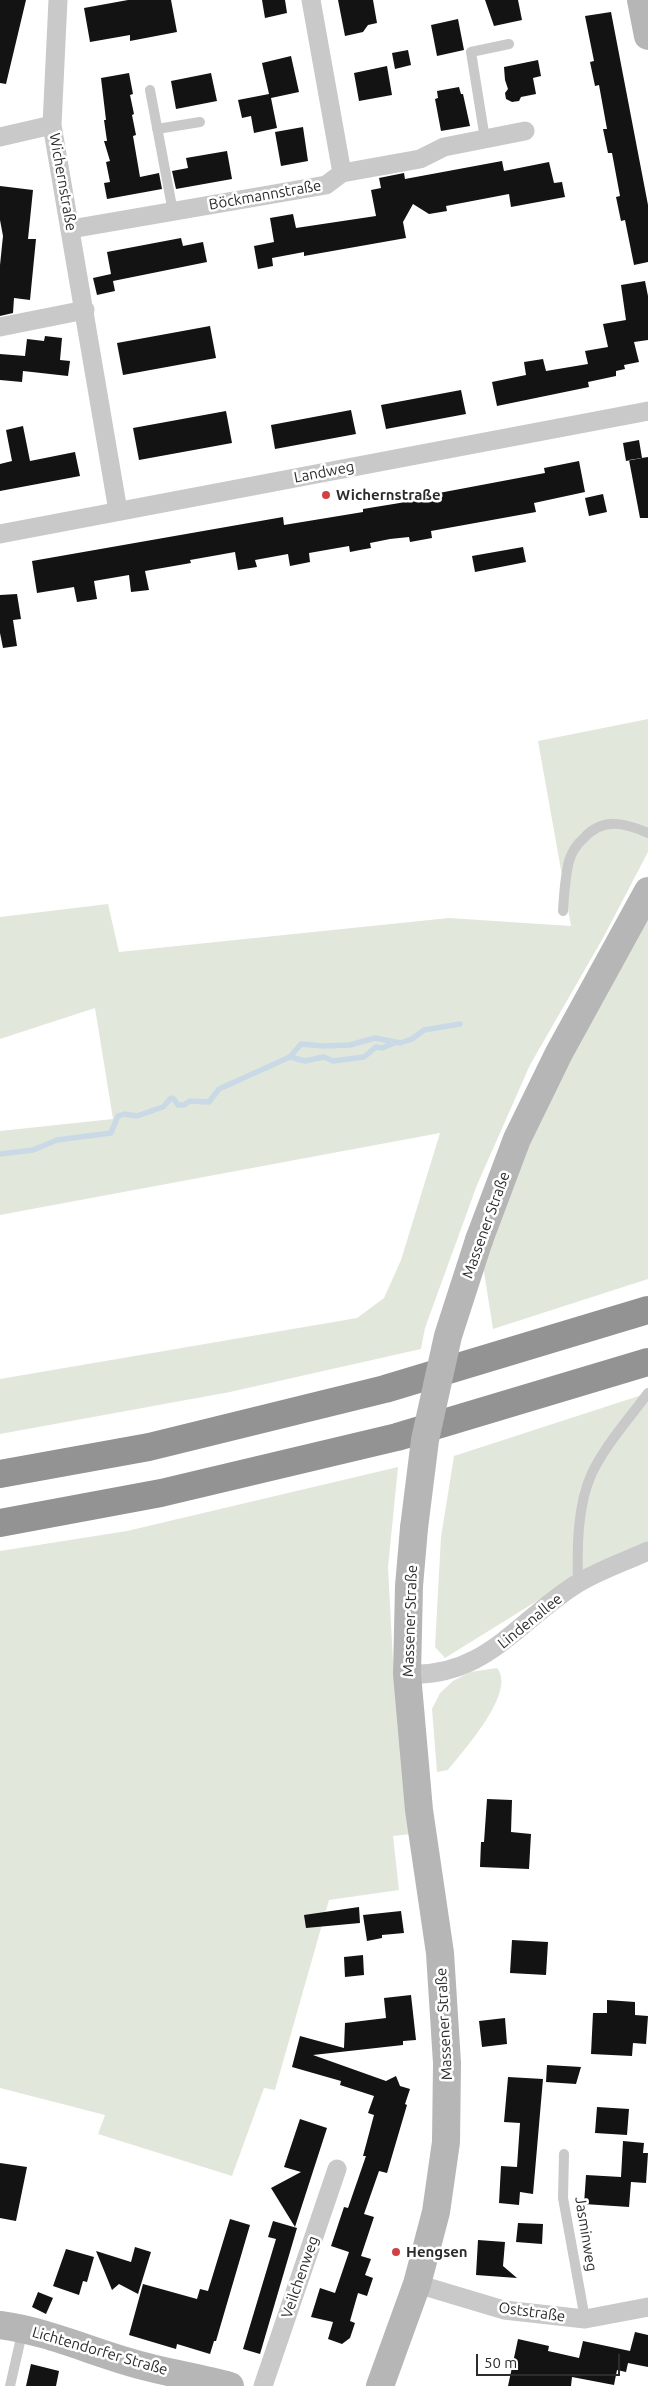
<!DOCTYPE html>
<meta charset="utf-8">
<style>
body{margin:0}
#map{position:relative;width:648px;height:2386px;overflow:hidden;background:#fff;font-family:Ubuntu,sans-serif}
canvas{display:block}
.scale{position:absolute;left:476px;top:2354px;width:144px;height:22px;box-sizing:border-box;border:2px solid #2c2c2c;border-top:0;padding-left:6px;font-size:15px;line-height:18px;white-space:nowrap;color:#2c2c2c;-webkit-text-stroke:4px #fff;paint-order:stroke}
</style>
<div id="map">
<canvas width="648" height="2386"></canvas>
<div class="scale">50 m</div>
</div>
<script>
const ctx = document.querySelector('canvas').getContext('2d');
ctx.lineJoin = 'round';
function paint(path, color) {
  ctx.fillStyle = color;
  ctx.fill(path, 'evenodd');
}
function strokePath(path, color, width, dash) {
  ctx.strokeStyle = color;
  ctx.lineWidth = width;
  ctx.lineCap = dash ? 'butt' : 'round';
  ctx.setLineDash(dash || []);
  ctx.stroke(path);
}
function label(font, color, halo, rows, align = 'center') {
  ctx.font = font + ' Ubuntu,sans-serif';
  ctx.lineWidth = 5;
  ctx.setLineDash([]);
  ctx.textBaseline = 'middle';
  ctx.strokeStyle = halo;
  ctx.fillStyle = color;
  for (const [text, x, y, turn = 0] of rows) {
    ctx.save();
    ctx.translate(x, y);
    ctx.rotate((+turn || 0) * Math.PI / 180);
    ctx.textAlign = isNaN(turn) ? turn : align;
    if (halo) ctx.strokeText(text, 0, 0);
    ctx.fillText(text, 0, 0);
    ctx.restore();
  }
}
const green = new Path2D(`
 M 648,719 L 648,852 L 603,938 L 530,1065 L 477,1185 L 425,1328 L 421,1349 L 230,1392 L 0,1434 L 0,1379 L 357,1318 L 384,1298 L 401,1260 L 440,1133 L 0,1215 L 0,1131 L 113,1119 L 95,1008 L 0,1039 L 0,917 L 108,904 L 119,952 L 449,918 L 571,926 L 538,741 Z
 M 648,891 L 648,1279 L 493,1329 L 479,1240 Z
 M 648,1393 L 648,1550 L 582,1573 L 445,1658 L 435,1647 L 441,1537 L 454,1456 Z
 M 398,1467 L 388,1567 L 394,1680 L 411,1834 L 393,1836 L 399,1890 L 329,1900 L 275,2090 L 264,2088 L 232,2176 L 98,2134 L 105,2115 L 0,2088 L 0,1551 L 127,1531 Z
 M 497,1668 C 517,1692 463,1751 448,1770 L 437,1772 L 432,1709 L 440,1693 L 453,1681 L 470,1672 Z`);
const stream = new Path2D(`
 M 290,1057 L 305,1061 L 324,1057 L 333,1061 L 364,1057 L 376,1047 L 382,1048 L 397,1042
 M 0,1154 L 33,1150 L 57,1140 L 111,1133 L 118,1116 L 124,1114 L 137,1116 L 154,1110 L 163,1107 L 171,1098 L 174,1099 L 178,1105 L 184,1105 L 190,1101 L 209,1102 L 219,1089 L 290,1057 L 301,1044 L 323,1046 L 350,1045 L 375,1038 L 400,1043 L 412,1039 L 424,1030 L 460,1024`);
const building = new Path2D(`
 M 0,0 L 26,0 L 6,84 L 0,83 Z
 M 128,0 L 171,0 L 177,32 L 130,41 L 130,35 L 90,42 L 84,8 Z
 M 262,0 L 285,0 L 287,13 L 265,18 Z
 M 338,0 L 373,0 L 377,23 L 368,25 L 363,32 L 345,36 Z
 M 485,0 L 518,0 L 522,20 L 494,26 Z
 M 611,12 L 648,205 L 648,262 L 634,265 L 625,220 L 621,221 L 616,197 L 620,196 L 612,153 L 608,153 L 603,129 L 607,129 L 599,85 L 595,86 L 590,62 L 594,61 L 585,16 Z
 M 458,19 L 464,50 L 437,56 L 431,25 Z
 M 408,50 L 411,65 L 395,69 L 392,53 Z
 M 291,56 L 299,92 L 271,98 L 277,128 L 254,133 L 251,116 L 242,118 L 238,100 L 269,94 L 262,63 Z
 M 538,60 L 541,76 L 533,78 L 536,94 L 521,97 L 519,101 L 512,102 L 506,99 L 505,93 L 508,89 L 505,80 L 504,67 Z
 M 387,66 L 392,95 L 359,101 L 354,73 Z
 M 129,73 L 133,94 L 130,95 L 134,114 L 132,115 L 136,135 L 133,136 L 140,177 L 159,173 L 162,189 L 107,199 L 104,183 L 110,182 L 106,162 L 110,161 L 104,141 L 107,141 L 104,120 L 106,120 L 101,78 Z
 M 211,73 L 217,101 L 176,109 L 171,81 Z
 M 459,87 L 461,94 L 463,94 L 470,126 L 441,131 L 435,99 L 438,98 L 437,91 Z
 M 303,127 L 308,161 L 281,166 L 275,132 Z
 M 227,151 L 232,179 L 176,189 L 172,171 L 188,168 L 186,158 Z
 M 502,161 L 504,171 L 549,162 L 554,183 L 562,182 L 565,197 L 511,207 L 509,194 L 446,206 L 447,211 L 429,214 L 413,204 L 403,222 L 406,238 L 304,256 L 304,252 L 272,258 L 273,266 L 258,269 L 254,246 L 274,242 L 270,218 L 293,214 L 296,228 L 376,216 L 371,190 L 381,188 L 379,178 L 404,173 L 405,179 Z
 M 0,186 L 33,190 L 28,239 L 36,239 L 30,300 L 14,298 L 13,313 L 0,316 L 0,265 L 3,236 L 0,220 Z
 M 181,238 L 183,246 L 203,242 L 207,262 L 113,281 L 115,291 L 97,295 L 93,278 L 111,274 L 107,252 Z
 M 645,281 L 648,296 L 648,340 L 634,342 L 639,362 L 624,365 L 625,369 L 616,371 L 616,376 L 588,382 L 589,387 L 497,406 L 492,382 L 526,375 L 524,362 L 543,359 L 546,371 L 588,364 L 585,351 L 608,347 L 603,324 L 626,320 L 621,285 Z
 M 210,326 L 216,358 L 123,375 L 117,343 Z
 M 45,336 L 62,338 L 60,360 L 70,361 L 68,376 L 23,371 L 22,382 L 0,380 L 0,354 L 25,356 L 27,339 L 44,341 Z
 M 461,390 L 466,414 L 386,429 L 381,405 Z
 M 351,410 L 356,434 L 275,449 L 271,425 Z
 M 226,411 L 232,443 L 139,460 L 133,428 Z
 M 23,426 L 30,461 L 75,452 L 80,476 L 0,491 L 0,464 L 12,461 L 6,430 Z
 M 639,440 L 642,458 L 626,461 L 623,443 Z
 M 648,457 L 648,518 L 640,518 L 629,460 Z
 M 579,461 L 585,492 L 534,503 L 536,512 L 431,531 L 432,538 L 410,542 L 409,537 L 390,539 L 370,543 L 371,548 L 360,550 L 350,552 L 349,546 L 309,553 L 310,562 L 290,566 L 288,554 L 255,560 L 257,567 L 238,570 L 235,552 L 190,560 L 191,563 L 145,571 L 149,590 L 131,592 L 129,575 L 94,581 L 97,599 L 77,602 L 74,587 L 37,593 L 32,561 L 283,517 L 284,525 L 363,512 L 363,509 L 424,499 L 423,496 L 545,473 L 544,468 Z
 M 603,494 L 607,512 L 589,516 L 585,498 Z
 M 523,547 L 526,562 L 475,572 L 472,556 Z
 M 17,594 L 21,619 L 13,620 L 17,646 L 3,648 L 0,633 L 0,595 Z
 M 487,1799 L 512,1800 L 511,1832 L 531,1834 L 529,1869 L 480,1867 L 481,1842 L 484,1842 Z
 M 359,1907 L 360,1923 L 306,1928 L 304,1915 Z
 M 401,1911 L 404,1933 L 382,1935 L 382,1938 L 367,1941 L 363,1915 Z
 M 512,1940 L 548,1942 L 546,1975 L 510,1973 Z
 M 363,1955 L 364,1975 L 345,1977 L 344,1957 Z
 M 411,1995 L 416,2040 L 403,2041 L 403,2045 L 313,2055 L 386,2081 L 396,2076 L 400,2086 L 410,2089 L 405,2104 L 407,2105 L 387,2173 L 379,2171 L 364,2214 L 374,2217 L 361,2256 L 371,2259 L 365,2275 L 373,2278 L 367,2296 L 358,2293 L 350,2321 L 355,2323 L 350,2338 L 342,2344 L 328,2339 L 333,2322 L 311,2317 L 320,2288 L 335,2293 L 349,2252 L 331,2246 L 344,2207 L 348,2208 L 366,2156 L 363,2156 L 374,2115 L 368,2113 L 374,2096 L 340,2085 L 341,2081 L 292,2067 L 300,2036 L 344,2048 L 345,2023 L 386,2018 L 384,1998 Z
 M 607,2000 L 635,2002 L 635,2015 L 648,2016 L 646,2044 L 633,2043 L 632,2056 L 591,2054 L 593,2013 L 607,2013 Z
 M 505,2018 L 507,2044 L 482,2047 L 479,2021 Z
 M 547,2065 L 581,2067 L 576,2084 L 546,2082 Z
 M 508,2077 L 543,2079 L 533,2194 L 520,2192 L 519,2205 L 499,2203 L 501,2166 L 517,2167 L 520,2123 L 504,2122 Z
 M 597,2107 L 629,2109 L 627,2135 L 595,2133 Z
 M 300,2119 L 327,2128 L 295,2227 L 271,2188 L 301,2172 L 284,2167 Z
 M 623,2141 L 644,2143 L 643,2153 L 648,2153 L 646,2183 L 631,2182 L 629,2207 L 584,2204 L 586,2175 L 621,2177 Z
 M 0,2163 L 27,2167 L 16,2221 L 0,2218 Z
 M 230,2219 L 250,2225 L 216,2341 L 214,2341 L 210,2354 L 177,2344 L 176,2349 L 129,2335 L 143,2284 L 197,2299 L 200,2289 L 208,2291 Z
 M 273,2221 L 297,2228 L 260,2354 L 243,2349 L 276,2239 L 268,2237 Z
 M 518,2223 L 543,2224 L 542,2244 L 516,2242 Z
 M 478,2240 L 505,2242 L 503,2266 L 517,2278 L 476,2275 Z
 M 135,2247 L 151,2252 L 138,2294 L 119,2284 L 112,2290 L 96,2251 L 131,2262 Z
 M 66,2249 L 94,2257 L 87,2282 L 83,2281 L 79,2295 L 53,2286 Z
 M 38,2292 L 53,2298 L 46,2314 L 32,2307 Z
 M 635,2332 L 648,2335 L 648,2367 L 628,2363 L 626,2372 L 617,2370 L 614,2385 L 572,2377 L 571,2386 L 508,2386 L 518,2339 L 549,2346 L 548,2351 L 579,2358 L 583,2341 L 630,2351 Z
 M 31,2364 L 59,2371 L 56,2386 L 26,2386 Z`);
const lane = new Path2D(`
 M 150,90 L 173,212
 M 157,129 L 200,122
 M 485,139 L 471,52 L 509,44
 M 563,911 C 564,894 565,877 569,861 C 572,851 577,844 584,838 C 603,817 625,823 648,833
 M 578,1584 C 577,1549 577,1505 592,1473 C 606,1444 629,1419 648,1393
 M 564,2154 L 563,2198 L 585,2319
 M 10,2386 L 23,2329`);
const street = new Path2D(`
 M 58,0 L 52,125 L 118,511
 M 0,137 L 52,125
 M 342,173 L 420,159 L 444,147 L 525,131
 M 71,229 L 326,185 L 342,173 L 311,0
 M 0,327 L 85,310
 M 0,534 L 648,411
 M 407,1674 C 484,1678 516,1623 575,1585 C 597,1571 624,1562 648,1551
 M 417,2284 L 504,2310 L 585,2319 L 648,2307
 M 263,2386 L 337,2169`);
const secondary = new Path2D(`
 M 641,0 L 648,36
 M 479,1240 L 517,1139 L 559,1053 L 648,891
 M 0,2325 C 45,2331 85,2349 129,2362 C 162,2372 196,2377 230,2386
 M 380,2386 L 417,2284 L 436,2212 L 446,2142 L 447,2063 L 440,1953 L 419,1810 L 407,1674 L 409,1586 L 414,1528`);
const highway = new Path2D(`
 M 0,1474 L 149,1447 L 385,1389 L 648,1310
 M 0,1523 L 161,1493 L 397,1437 L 648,1362`);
const secondaryBridge = new Path2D(`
 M 414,1528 L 425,1440 L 448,1336 L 479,1240`);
const markers = [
 [326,495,5,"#d14144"],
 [396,2252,5,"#d14144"]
];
const streetNames = [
 ["Wichernstraße",63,182,80],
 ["Böckmannstraße",265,195,-10],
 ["Landweg",324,472,-11],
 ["Massener Straße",486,1225,-70],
 ["Massener Straße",410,1621,-88],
 ["Lindenallee",530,1621,-39],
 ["Massener Straße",444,2024,-93],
 ["Jasminweg",586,2234,81],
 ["Veilchenweg",300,2277,-71],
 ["Oststraße",532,2312,8],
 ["Lichtendorfer Straße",100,2351,16]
];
const poiNames = [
 ["Wichernstraße",336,495],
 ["Hengsen",406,2252]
];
paint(green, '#e1e8db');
strokePath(stream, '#c9d9e6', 5.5);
paint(building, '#131313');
strokePath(lane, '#c9c9c9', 10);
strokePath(street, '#c9c9c9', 19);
strokePath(secondary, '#b6b6b6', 28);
strokePath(highway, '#939393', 28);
strokePath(secondaryBridge, '#b6b6b6', 28);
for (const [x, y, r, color] of markers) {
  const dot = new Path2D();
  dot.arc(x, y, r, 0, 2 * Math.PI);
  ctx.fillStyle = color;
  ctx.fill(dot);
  strokePath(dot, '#fff', 2);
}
label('15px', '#2c2c2c', '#fff', streetNames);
label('bold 15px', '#2c2c2c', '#fff', poiNames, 'left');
</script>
